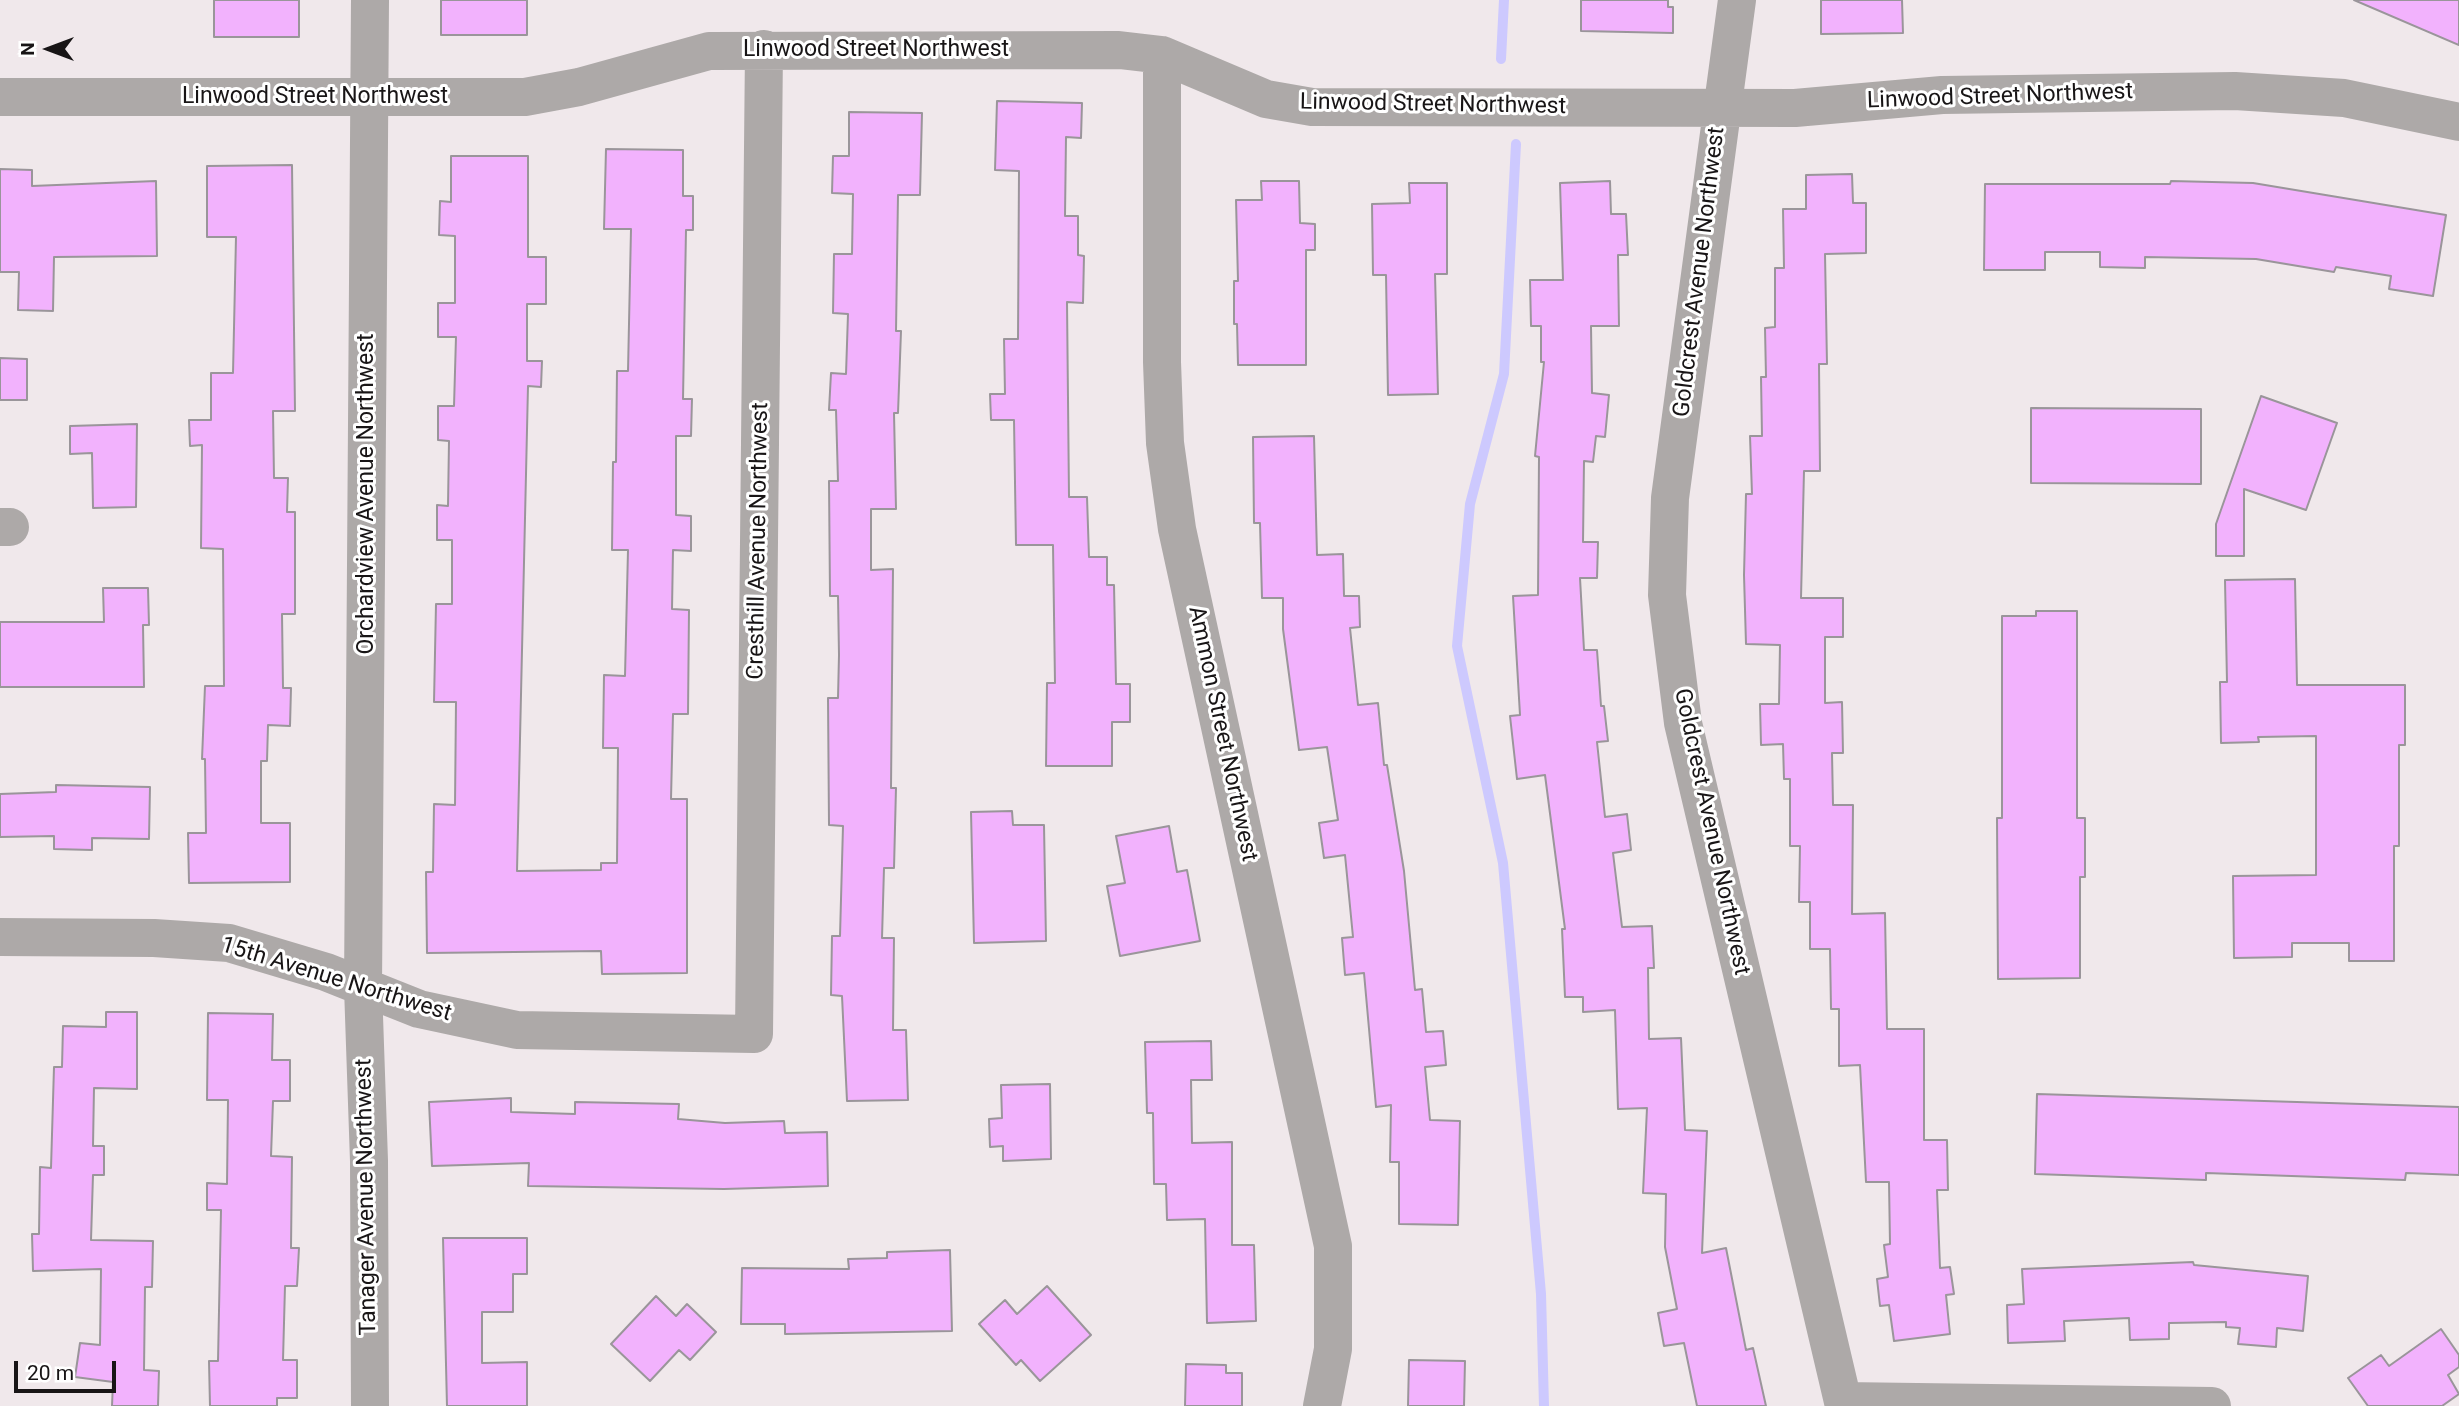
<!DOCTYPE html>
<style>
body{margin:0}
#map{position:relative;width:2459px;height:1406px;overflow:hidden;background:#f0e8eb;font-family:Roboto,sans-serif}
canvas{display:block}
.north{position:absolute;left:14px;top:14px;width:70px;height:70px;-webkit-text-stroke:5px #fff;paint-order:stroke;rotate:270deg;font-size:19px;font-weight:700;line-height:28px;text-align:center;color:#181516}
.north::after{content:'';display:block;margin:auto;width:24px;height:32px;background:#181516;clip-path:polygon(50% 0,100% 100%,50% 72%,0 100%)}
.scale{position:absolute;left:14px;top:1361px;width:102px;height:32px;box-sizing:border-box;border:4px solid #181516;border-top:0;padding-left:9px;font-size:21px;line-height:24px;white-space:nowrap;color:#181516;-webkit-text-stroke:5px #fff;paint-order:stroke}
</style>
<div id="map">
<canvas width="2459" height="1406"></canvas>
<div class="north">N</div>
<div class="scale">20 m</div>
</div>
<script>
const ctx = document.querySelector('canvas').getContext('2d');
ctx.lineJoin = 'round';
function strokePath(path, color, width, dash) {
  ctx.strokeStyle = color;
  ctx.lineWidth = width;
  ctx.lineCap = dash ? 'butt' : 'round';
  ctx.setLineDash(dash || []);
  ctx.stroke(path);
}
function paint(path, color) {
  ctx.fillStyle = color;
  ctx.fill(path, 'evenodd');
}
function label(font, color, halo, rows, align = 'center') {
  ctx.font = font + ' Roboto,sans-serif';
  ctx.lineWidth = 6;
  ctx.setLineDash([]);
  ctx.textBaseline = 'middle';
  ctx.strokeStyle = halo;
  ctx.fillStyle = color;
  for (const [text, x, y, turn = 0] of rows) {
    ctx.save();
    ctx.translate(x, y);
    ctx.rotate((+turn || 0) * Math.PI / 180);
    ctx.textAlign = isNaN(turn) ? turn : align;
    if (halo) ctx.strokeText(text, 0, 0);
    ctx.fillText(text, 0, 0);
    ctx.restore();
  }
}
const stream = new Path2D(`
 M 1501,59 L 1504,0
 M 1516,144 L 1504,374 L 1470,504 L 1457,646 L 1503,863 L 1541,1294 L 1544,1406`);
const building = new Path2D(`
 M 214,0 L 299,0 L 299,37 L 214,37 Z
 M 441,0 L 527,0 L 527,35 L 441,35 Z
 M 1581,0 L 1668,0 L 1668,7 L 1673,7 L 1673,33 L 1581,31 Z
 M 1821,0 L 1902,0 L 1903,33 L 1821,34 Z
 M 2354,0 L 2459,0 L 2459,45 Z
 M 997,101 L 1082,103 L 1081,138 L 1066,137 L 1065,216 L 1078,216 L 1078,255 L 1084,256 L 1083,303 L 1067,302 L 1069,497 L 1087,497 L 1089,557 L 1107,557 L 1107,585 L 1114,585 L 1116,684 L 1130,684 L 1130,722 L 1112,722 L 1112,766 L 1046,766 L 1047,683 L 1055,683 L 1053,545 L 1016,545 L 1014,420 L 991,420 L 990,394 L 1005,394 L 1004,339 L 1018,339 L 1019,171 L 995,170 Z
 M 849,112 L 922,113 L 920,195 L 898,195 L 896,331 L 901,331 L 898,413 L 894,413 L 896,509 L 871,509 L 871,570 L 893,569 L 891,788 L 896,788 L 894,868 L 884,868 L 882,938 L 894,938 L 893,1030 L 906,1030 L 908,1100 L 847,1101 L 842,996 L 831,995 L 832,936 L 840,936 L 843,826 L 829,825 L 828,698 L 838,698 L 839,655 L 838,596 L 830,596 L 829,481 L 838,481 L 836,410 L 829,410 L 831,373 L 846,374 L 848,314 L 833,313 L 834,254 L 852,254 L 853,194 L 832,193 L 833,156 L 849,156 Z
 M 606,149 L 683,150 L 683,196 L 693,196 L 693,230 L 686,230 L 683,399 L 692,399 L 691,436 L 676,436 L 676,515 L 691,516 L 691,551 L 673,550 L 672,609 L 689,610 L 688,714 L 673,714 L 671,799 L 687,799 L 687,973 L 602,974 L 601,951 L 427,953 L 426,872 L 433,872 L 434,804 L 455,805 L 456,702 L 434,702 L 436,604 L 452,604 L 452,540 L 437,540 L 437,505 L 448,506 L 449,441 L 438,440 L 438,406 L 454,406 L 456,337 L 438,337 L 438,303 L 455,303 L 455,236 L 439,235 L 440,201 L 451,202 L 451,156 L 528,156 L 528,257 L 546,257 L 546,304 L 527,304 L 527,361 L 542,361 L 541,387 L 528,386 L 517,871 L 601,870 L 601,863 L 617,863 L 618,748 L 603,748 L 604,675 L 625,676 L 628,550 L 612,550 L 613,462 L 616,462 L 617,371 L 628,371 L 631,229 L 604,229 Z
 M 292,165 L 295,411 L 273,411 L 274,478 L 288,478 L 287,512 L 295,512 L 295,614 L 282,614 L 283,688 L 291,688 L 290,726 L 268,725 L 267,761 L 261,761 L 261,823 L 290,823 L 290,882 L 189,883 L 188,833 L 206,833 L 205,759 L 202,759 L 205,686 L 224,686 L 223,549 L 201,548 L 202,445 L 190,446 L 189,420 L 211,420 L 211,373 L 233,373 L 236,237 L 207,237 L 207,166 Z
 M 0,169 L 32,170 L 32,186 L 156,181 L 157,256 L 54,257 L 53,311 L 18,310 L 19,272 L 0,272 Z
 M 1852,174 L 1853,203 L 1866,203 L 1866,253 L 1825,254 L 1827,364 L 1819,364 L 1820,471 L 1804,471 L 1801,598 L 1843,598 L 1843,637 L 1825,637 L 1825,703 L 1842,702 L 1843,753 L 1832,753 L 1833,805 L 1853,805 L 1852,914 L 1885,913 L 1887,1029 L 1924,1029 L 1924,1140 L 1947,1140 L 1948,1190 L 1937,1190 L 1940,1268 L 1950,1267 L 1954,1294 L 1946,1295 L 1950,1334 L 1894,1341 L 1889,1305 L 1880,1306 L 1877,1279 L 1888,1277 L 1884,1245 L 1890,1244 L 1889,1182 L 1866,1182 L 1860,1065 L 1839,1066 L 1839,1009 L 1831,1009 L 1830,949 L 1810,949 L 1810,902 L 1799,902 L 1800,846 L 1790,846 L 1790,779 L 1784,779 L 1783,744 L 1761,745 L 1760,704 L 1779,704 L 1780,645 L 1746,644 L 1744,575 L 1746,494 L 1752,494 L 1750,436 L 1762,436 L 1761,377 L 1766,377 L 1765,328 L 1775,327 L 1775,268 L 1784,268 L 1783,209 L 1806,209 L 1806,175 Z
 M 1261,181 L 1299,181 L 1300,223 L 1315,224 L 1315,250 L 1306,250 L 1306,365 L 1238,365 L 1237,324 L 1234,324 L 1234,281 L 1238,281 L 1236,200 L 1262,200 Z
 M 1610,181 L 1611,214 L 1626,214 L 1628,255 L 1618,255 L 1619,326 L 1591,326 L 1592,393 L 1609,395 L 1605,437 L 1596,436 L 1593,462 L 1584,461 L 1583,542 L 1598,542 L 1597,578 L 1580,578 L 1584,650 L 1597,650 L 1601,706 L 1604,706 L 1608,741 L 1597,742 L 1605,817 L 1627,814 L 1631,850 L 1613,853 L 1622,927 L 1652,926 L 1654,968 L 1648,968 L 1649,1039 L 1681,1038 L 1685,1130 L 1707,1131 L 1702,1253 L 1726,1248 L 1746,1350 L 1753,1348 L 1766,1406 L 1697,1406 L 1684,1343 L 1664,1346 L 1658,1313 L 1677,1309 L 1665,1247 L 1666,1194 L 1643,1193 L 1647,1108 L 1618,1109 L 1615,1010 L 1583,1012 L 1583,997 L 1565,997 L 1562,929 L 1565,929 L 1545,775 L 1517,779 L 1510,716 L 1520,715 L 1513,596 L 1538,595 L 1539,457 L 1535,456 L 1544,362 L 1541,362 L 1541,326 L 1531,326 L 1530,280 L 1563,280 L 1560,183 Z
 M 2171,181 L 2253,183 L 2446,215 L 2433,296 L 2389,289 L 2391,276 L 2336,267 L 2334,272 L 2256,259 L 2145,257 L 2145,268 L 2100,267 L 2100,252 L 2045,252 L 2045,270 L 1984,270 L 1985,184 L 2170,184 Z
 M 1409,183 L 1447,183 L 1447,274 L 1435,274 L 1438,394 L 1388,395 L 1386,275 L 1373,275 L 1372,204 L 1410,203 Z
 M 0,358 L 27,359 L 27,400 L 0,400 Z
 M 2261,396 L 2337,423 L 2306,510 L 2244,489 L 2244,556 L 2216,556 L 2216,524 Z
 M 2031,408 L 2201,409 L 2201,484 L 2031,483 Z
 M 137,424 L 136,507 L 93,508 L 92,453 L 70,454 L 70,426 Z
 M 1314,436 L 1317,555 L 1343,554 L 1344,596 L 1359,596 L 1360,627 L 1350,628 L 1358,705 L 1378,703 L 1384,765 L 1387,765 L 1404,871 L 1415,990 L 1422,989 L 1426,1032 L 1443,1031 L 1446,1065 L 1425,1067 L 1430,1120 L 1460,1121 L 1458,1225 L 1399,1224 L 1399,1162 L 1390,1162 L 1391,1105 L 1376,1107 L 1364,973 L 1345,975 L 1342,938 L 1353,937 L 1345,855 L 1324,858 L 1319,823 L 1338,820 L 1327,747 L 1299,750 L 1283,629 L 1283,598 L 1262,598 L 1260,523 L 1254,523 L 1253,437 Z
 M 2295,579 L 2297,685 L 2405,685 L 2405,745 L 2399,745 L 2399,846 L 2394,846 L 2394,961 L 2349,961 L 2349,943 L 2292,943 L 2292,957 L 2234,958 L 2233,876 L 2316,875 L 2316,736 L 2258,737 L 2259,742 L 2221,743 L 2220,682 L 2227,682 L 2225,580 Z
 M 103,588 L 148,588 L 149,625 L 143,625 L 144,687 L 0,687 L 0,622 L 104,622 Z
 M 2036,611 L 2077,611 L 2077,818 L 2085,818 L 2085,877 L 2080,877 L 2080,978 L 1998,979 L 1997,818 L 2002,818 L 2002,616 L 2036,616 Z
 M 56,785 L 150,787 L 149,839 L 92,838 L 92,850 L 54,849 L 54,836 L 0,837 L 0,794 L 56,792 Z
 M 1012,811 L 1013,825 L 1044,825 L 1046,941 L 974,943 L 971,812 Z
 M 1169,826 L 1177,872 L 1187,870 L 1200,941 L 1120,956 L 1107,886 L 1125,883 L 1116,836 Z
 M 106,1012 L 137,1012 L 137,1089 L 94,1088 L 93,1146 L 104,1146 L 104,1175 L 93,1175 L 91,1240 L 153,1241 L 152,1287 L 145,1287 L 144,1370 L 159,1371 L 158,1406 L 112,1406 L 113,1382 L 75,1377 L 80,1343 L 100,1345 L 101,1269 L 33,1271 L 32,1234 L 39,1234 L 40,1167 L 51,1168 L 54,1067 L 62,1067 L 63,1026 L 106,1027 Z
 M 208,1013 L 273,1014 L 272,1060 L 290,1060 L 290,1101 L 273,1101 L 271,1156 L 292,1157 L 291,1248 L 299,1248 L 297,1286 L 285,1286 L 283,1360 L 297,1360 L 297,1398 L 277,1398 L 277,1406 L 210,1406 L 209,1361 L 218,1361 L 221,1210 L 207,1210 L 207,1183 L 227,1184 L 228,1100 L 207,1100 Z
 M 1211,1041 L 1212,1080 L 1191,1080 L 1192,1143 L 1232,1142 L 1232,1245 L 1254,1245 L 1256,1321 L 1207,1323 L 1205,1219 L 1167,1220 L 1166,1184 L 1154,1184 L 1153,1113 L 1147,1113 L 1145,1042 Z
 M 1050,1084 L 1051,1159 L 1003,1161 L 1003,1146 L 990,1147 L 989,1119 L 1002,1118 L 1001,1085 Z
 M 2037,1094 L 2459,1107 L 2459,1175 L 2406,1173 L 2405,1180 L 2206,1173 L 2206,1180 L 2035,1174 Z
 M 511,1098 L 511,1112 L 575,1114 L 575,1102 L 679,1104 L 678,1119 L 725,1123 L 784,1121 L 785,1133 L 827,1132 L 828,1186 L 724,1189 L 528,1186 L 529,1163 L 432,1166 L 429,1102 Z
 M 443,1238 L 527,1238 L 527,1274 L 513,1274 L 513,1312 L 482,1312 L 482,1363 L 527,1362 L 527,1406 L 447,1406 Z
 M 950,1250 L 952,1331 L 785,1334 L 785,1324 L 741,1324 L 742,1268 L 849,1269 L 848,1259 L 887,1258 L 887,1252 Z
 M 2193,1262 L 2194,1265 L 2308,1276 L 2303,1331 L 2277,1328 L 2276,1347 L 2238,1344 L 2240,1328 L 2226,1327 L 2226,1322 L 2169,1323 L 2169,1339 L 2130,1340 L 2129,1318 L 2064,1321 L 2065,1341 L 2008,1343 L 2007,1305 L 2024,1304 L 2022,1269 Z
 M 1047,1286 L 1091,1335 L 1040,1381 L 1021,1360 L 1016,1365 L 979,1324 L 1005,1300 L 1017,1314 Z
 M 656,1296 L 676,1316 L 687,1304 L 716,1332 L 690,1360 L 679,1350 L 650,1381 L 611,1344 Z
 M 2441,1329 L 2459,1355 L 2459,1367 L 2448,1375 L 2459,1394 L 2442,1406 L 2368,1406 L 2348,1378 L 2381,1355 L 2389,1366 Z
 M 1409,1360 L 1465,1361 L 1464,1406 L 1408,1406 Z
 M 1186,1364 L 1226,1365 L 1226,1373 L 1242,1373 L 1242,1406 L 1185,1406 Z`);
const minor = new Path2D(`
 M 1737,0 L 1670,498 L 1667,595 L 1683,723 L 1844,1406
 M 1162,55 L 1162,362 L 1165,443 L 1177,529 L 1333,1246 L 1333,1349 L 1322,1406
 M 0,97 L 525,97 L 579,87 L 709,51 L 1119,50 L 1162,55 L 1266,99 L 1312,107 L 1795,108 L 1942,95 L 2235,91 L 2344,98 L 2459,122
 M 0,527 L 10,527
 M 0,937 L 154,938 L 229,943 L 326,972 L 419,1009 L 517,1030 L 754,1034 L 764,49
 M 1843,1401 L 2212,1406
 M 370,1406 L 369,1161 L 363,987 L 370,0`);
const streetNames = [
 ["Linwood Street Northwest",876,50],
 ["Linwood Street Northwest",315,97],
 ["Linwood Street Northwest",2000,97,-2],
 ["Linwood Street Northwest",1433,105,1],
 ["Goldcrest Avenue Northwest",1700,272,-83],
 ["Orchardview Avenue Northwest",367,494,-90],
 ["Cresthill Avenue Northwest",759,541,-89],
 ["Ammon Street Northwest",1222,734,78],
 ["Goldcrest Avenue Northwest",1711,832,78],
 ["15th Avenue Northwest",336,980,17],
 ["Tanager Avenue Northwest",367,1197,-91]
];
strokePath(stream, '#cdc9fe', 10);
paint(building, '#f2b2fd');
strokePath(building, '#9a959a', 2);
strokePath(minor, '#ada9a8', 38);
label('23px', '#181516', '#fff', streetNames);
</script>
